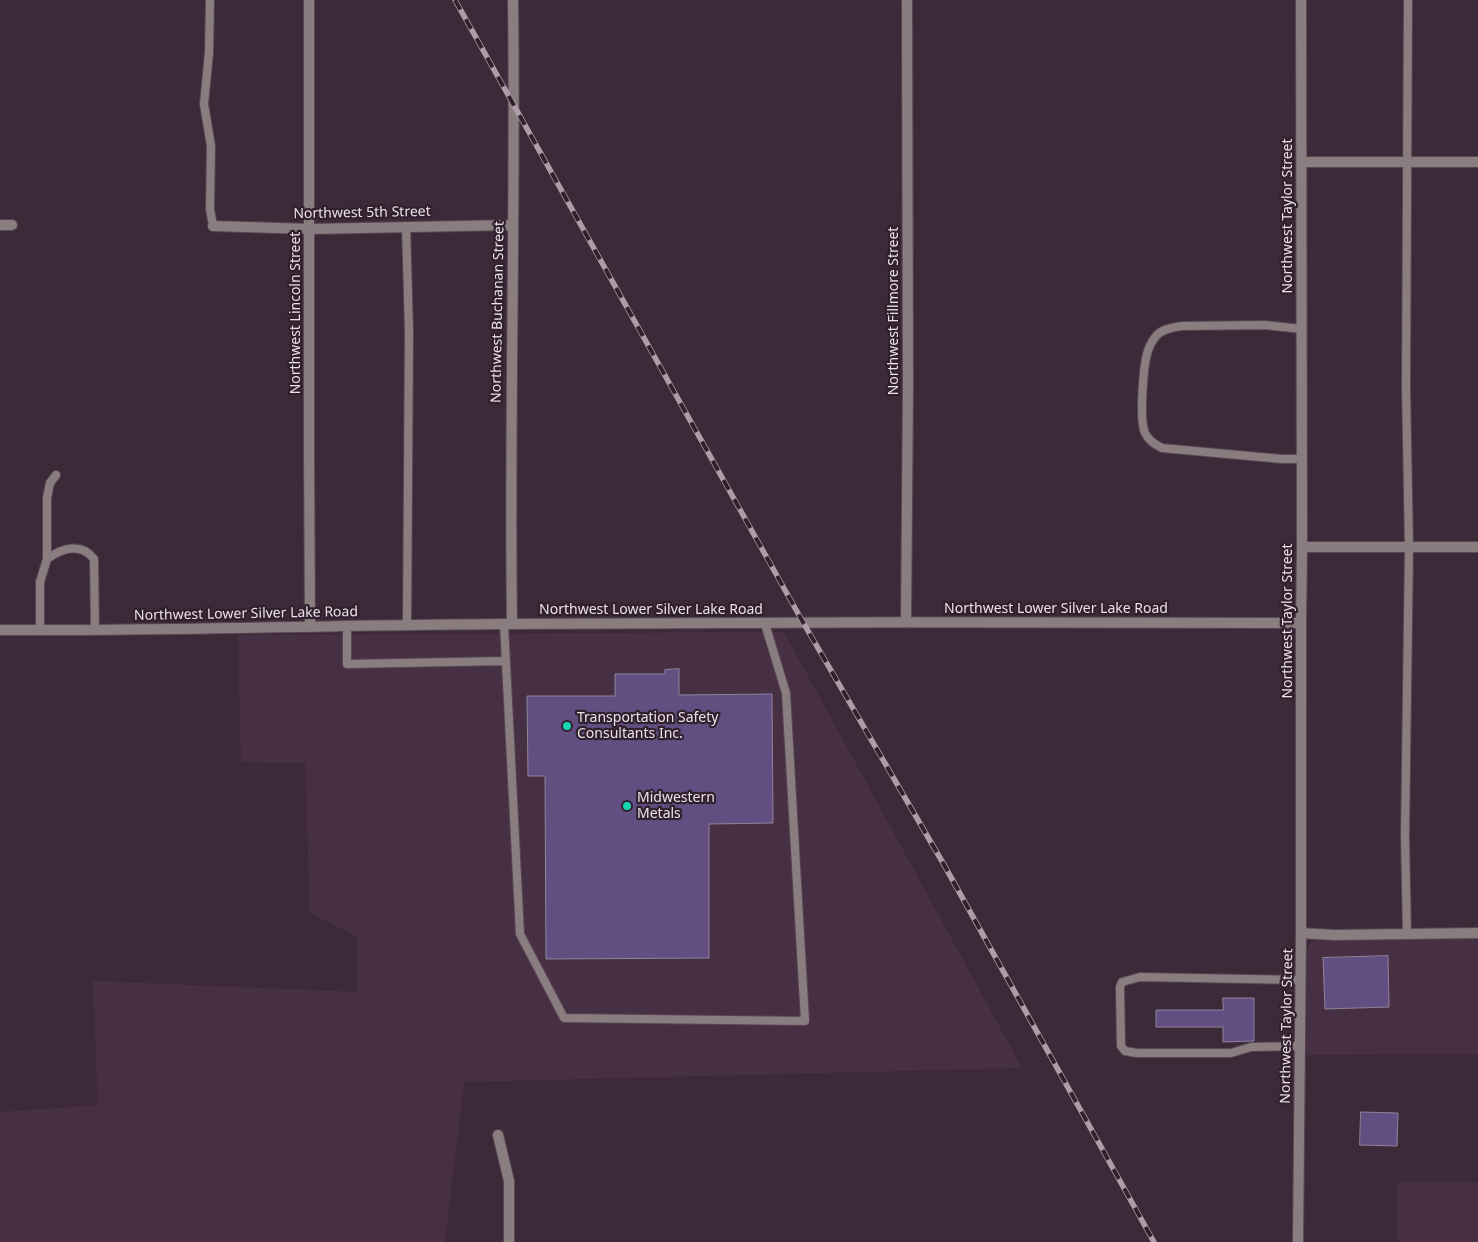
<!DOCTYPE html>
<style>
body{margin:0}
canvas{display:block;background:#3c2a38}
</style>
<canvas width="1478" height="1242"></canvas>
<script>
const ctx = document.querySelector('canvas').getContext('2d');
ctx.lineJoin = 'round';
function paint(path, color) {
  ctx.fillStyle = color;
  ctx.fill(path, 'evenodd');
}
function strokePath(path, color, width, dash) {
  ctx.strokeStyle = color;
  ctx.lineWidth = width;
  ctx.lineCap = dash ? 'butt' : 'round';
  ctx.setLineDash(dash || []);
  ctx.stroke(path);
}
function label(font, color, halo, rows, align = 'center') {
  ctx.font = font + ' "Noto Sans",sans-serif';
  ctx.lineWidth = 4.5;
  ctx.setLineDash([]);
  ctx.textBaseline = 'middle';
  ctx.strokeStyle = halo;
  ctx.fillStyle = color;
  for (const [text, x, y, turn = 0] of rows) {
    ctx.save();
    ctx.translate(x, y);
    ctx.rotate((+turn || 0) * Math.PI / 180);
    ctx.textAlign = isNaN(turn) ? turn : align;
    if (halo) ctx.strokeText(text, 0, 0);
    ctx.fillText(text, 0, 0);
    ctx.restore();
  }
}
const built = new Path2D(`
 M 784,632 L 1022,1068 L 464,1082 L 445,1242 L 0,1242 L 0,1112 L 98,1105 L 93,981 L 357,992 L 357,937 L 310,913 L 305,763 L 241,762 L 238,635 Z
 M 1317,938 L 1478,938 L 1478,1054 L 1306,1055 L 1307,950 L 1311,942 Z
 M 1398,1182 L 1478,1182 L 1478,1242 L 1398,1242 Z`);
const building = new Path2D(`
 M 679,669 L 679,695 L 772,694 L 773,823 L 709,824 L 709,958 L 546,959 L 545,776 L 528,776 L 527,696 L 615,696 L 615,674 L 665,674 L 665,670 Z
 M 1388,956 L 1389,1007 L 1325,1009 L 1323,958 Z
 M 1223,998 L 1254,998 L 1254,1041 L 1223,1042 L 1223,1027 L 1156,1027 L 1156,1010 L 1223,1010 Z
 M 1361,1112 L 1398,1113 L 1397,1146 L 1360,1145 Z`);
const service = new Path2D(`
 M 210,0 L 209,53 L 204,104 L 211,146 L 210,209 L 213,226
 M 406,226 L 409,331 L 407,626
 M 1302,459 L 1282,459 L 1162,448 C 1155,444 1149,441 1145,433 C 1139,420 1143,362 1149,348 C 1150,345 1154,338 1157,335 C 1163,329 1173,327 1182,326 L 1264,325 L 1302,329
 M 47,559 C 62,548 81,542 94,559 L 95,630
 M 504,624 L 520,934 L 564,1018 L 805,1021 L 786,693 L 765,624
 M 347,626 L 347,664 L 505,661
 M 40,630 L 40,582 L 47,559 L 47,498 L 50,483 L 56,475
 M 1407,934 L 1405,836 L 1409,547 L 1406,387 L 1408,0
 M 1300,1046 L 1251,1047 L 1231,1053 L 1137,1053 L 1125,1051 L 1121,1046 L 1120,987 L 1122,982 L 1140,977 L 1301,980`);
const minor = new Path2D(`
 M 309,0 L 309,452 L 310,627
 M 1301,0 L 1302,547
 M 1302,162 L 1478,162
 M 0,225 L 12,225
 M 213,226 L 310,229 L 513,225
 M 906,622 L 908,386 L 907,0
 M 512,624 C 509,416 516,208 513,0
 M 1301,933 L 1334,935 L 1478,933
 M 498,1135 L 509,1181 L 509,1242
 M 1298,1242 L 1301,933 L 1301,623`);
const tertiary = new Path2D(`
 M 0,630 C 168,631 336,625 504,624 C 770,622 1035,622 1301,623 L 1302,547 L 1478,547`);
const rail = new Path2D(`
 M 455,0 L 804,624 L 943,863 L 1154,1242`);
const markers = [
 [567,726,5,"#16d5b3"],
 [627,806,5,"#16d5b3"]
];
const streetNames = [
 ["Northwest 5th Street",362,213,-1],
 ["Northwest Taylor Street",1288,216,-90],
 ["Northwest Fillmore Street",894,311,-90],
 ["Northwest Buchanan Street",498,312,-89],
 ["Northwest Lincoln Street",296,313,-90],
 ["Northwest Lower Silver Lake Road",1056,609],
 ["Northwest Lower Silver Lake Road",651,610],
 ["Northwest Lower Silver Lake Road",246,614,-1],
 ["Northwest Taylor Street",1288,621,-90],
 ["Northwest Taylor Street",1287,1026,-89]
];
const poiNames = [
 ["Transportation Safety",577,718],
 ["Consultants Inc.",577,734],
 ["Midwestern",637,798],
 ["Metals",637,814]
];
paint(built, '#473043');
paint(building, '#634e82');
strokePath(building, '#8d859b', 1);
strokePath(service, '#584754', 10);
strokePath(minor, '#584754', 12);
strokePath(tertiary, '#584754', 12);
strokePath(service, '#8a7d80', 8);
strokePath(minor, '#8a7d80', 10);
strokePath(tertiary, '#8a7d80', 10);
strokePath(rail, '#ac9da8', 5.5);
strokePath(rail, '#31212e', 4, [11]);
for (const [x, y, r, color] of markers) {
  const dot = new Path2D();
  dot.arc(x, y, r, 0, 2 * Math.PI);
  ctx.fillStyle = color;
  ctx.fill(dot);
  strokePath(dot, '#31212e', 2);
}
label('14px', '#ece0e9', '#31212e', streetNames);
label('14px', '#ece0e9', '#31212e', poiNames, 'left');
</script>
